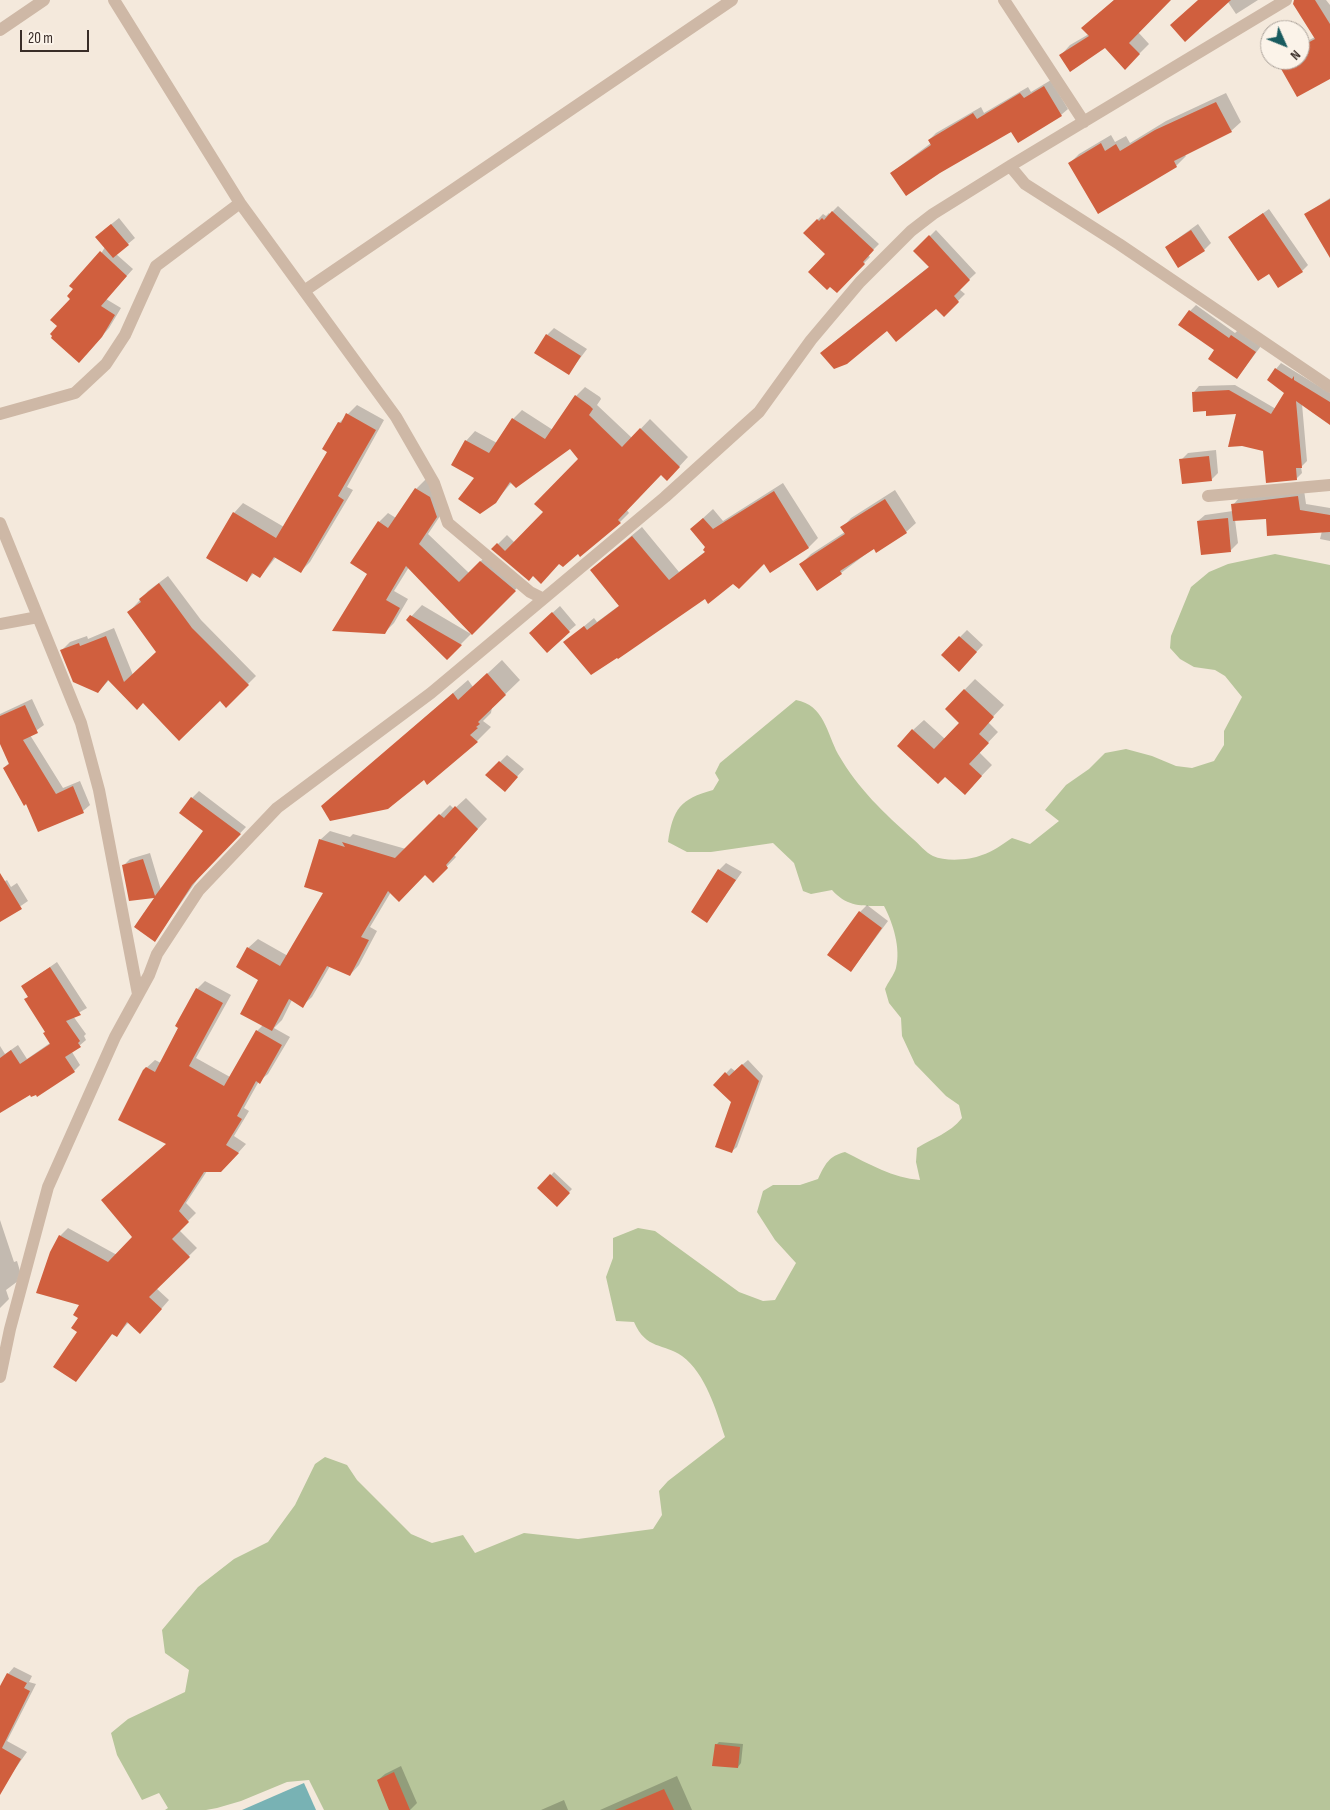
<!DOCTYPE html>
<style>
body{margin:0}
#map{position:relative;width:1330px;height:1810px;overflow:hidden;background:#f4e9dc;font-family:"Sofia Sans Condensed",sans-serif}
canvas{display:block}
.north{position:absolute;left:1260px;top:20px;width:50px;height:50px;box-sizing:border-box;background:#fbf3e9;border:1px solid #ada49c;border-radius:50%;rotate:134deg;font-size:14px;font-weight:700;line-height:20px;text-align:center;color:#392d28}
.north::after{content:'';display:block;margin:auto;width:18px;height:22px;background:#195b5f;clip-path:polygon(50% 0,100% 100%,50% 72%,0 100%)}
.scale{position:absolute;left:20px;top:30px;width:69px;height:22px;box-sizing:border-box;border:2px solid #392d28;border-top:0;padding-left:6px;font-size:15px;line-height:18px;white-space:nowrap;color:#392d28;-webkit-text-stroke:4px #fbf3e9;paint-order:stroke}
</style>
<div id="map">
<canvas width="1330" height="1810"></canvas>
<div class="north">N</div>
<div class="scale">20 m</div>
</div>
<script>
const ctx = document.querySelector('canvas').getContext('2d');
ctx.lineJoin = 'round';
function paint(path, color) {
  ctx.fillStyle = color;
  ctx.fill(path, 'evenodd');
}
function strokePath(path, color, width, dash) {
  ctx.strokeStyle = color;
  ctx.lineWidth = width;
  ctx.lineCap = dash ? 'butt' : 'round';
  ctx.setLineDash(dash || []);
  ctx.stroke(path);
}
const green = new Path2D(`
 M 1275,554 L 1330,565 L 1330,1810 L 324,1810 L 309,1780 L 287,1782 L 241,1801 L 217,1808 L 206,1810 L 165,1810 L 168,1808 L 159,1793 L 142,1800 L 117,1755 L 111,1733 L 128,1719 L 185,1692 L 189,1670 L 165,1653 L 162,1630 L 198,1587 L 234,1559 L 268,1542 L 295,1505 L 315,1464 L 325,1457 L 347,1465 L 357,1480 L 411,1534 L 432,1543 L 463,1535 L 475,1553 L 524,1533 L 578,1539 L 653,1529 L 662,1515 L 659,1491 L 668,1481 L 725,1437 C 716,1410 706,1374 682,1356 C 664,1343 646,1350 634,1322 L 616,1321 L 606,1277 L 613,1258 L 613,1238 L 638,1228 L 655,1231 L 739,1292 L 763,1301 L 775,1300 L 796,1263 L 775,1240 L 757,1212 L 763,1191 L 773,1185 L 800,1185 L 818,1179 C 825,1164 829,1156 845,1152 C 869,1164 893,1178 920,1180 L 916,1162 L 917,1148 C 934,1137 949,1134 962,1118 L 959,1105 L 946,1096 L 915,1064 L 902,1036 L 901,1018 L 889,1003 L 885,989 C 888,982 894,975 896,968 C 901,948 893,923 884,906 C 862,906 847,907 832,890 L 811,894 L 803,891 L 794,863 L 773,843 L 711,852 L 687,852 L 668,842 C 673,809 680,799 713,790 L 719,780 L 715,773 L 720,763 L 796,700 C 824,705 827,733 838,754 C 859,790 883,812 913,839 C 919,844 926,853 933,856 C 946,862 970,860 982,855 C 992,852 1003,844 1012,838 L 1030,844 L 1059,821 L 1045,810 L 1066,785 L 1089,769 L 1105,753 L 1126,749 L 1152,756 L 1176,766 L 1192,768 L 1214,761 L 1224,745 L 1224,731 L 1242,697 L 1225,676 L 1215,670 L 1194,667 L 1180,659 L 1170,648 L 1171,636 L 1191,587 L 1209,572 L 1228,564 Z`);
const water = new Path2D(`
 M 304,1783 L 316,1810 L 242,1810 Z`);
const shadow = new Path2D(`
 M 1114,0 L 1170,0 L 1138,32 L 1149,44 L 1125,68 L 1105,47 L 1061,55 L 1070,45 L 1089,34 L 1083,28 Z
 M 1199,0 L 1258,0 L 1236,14 L 1228,2 Z
 M 1310,0 L 1326,0 L 1330,5 L 1330,77 L 1300,60 L 1300,45 L 1315,37 Z
 M 1051,80 L 1068,109 L 1061,115 L 891,173 L 931,143 L 929,140 L 936,133 L 981,107 L 984,113 L 1028,87 L 1031,92 Z
 M 1226,93 L 1241,122 L 1231,131 L 1184,154 L 1186,156 L 1176,166 L 1070,163 L 1079,154 L 1111,135 L 1115,142 L 1126,136 L 1130,143 L 1166,121 Z
 M 1330,198 L 1330,256 L 1306,214 Z
 M 838,206 L 879,244 L 868,255 L 870,257 L 837,291 L 827,253 L 805,233 L 823,214 L 826,216 L 829,213 L 830,214 Z
 M 1269,209 L 1308,265 L 1302,271 L 1269,272 L 1230,237 Z
 M 119,218 L 135,238 L 116,254 L 133,269 L 106,299 L 121,308 L 109,328 L 86,355 L 58,326 L 105,247 L 104,230 Z
 M 1198,224 L 1211,243 L 1204,250 L 1166,247 Z
 M 936,230 L 976,273 L 959,289 L 965,294 L 944,315 L 937,308 L 887,329 L 828,347 L 930,266 L 915,251 Z
 M 1196,305 L 1235,333 L 1238,330 L 1261,346 L 1237,378 L 1190,311 Z
 M 554,328 L 587,349 L 569,373 L 547,335 Z
 M 1281,363 L 1330,393 L 1330,423 L 1302,404 L 1307,461 L 1301,467 L 1302,473 L 1296,479 L 1264,450 L 1237,413 L 1207,410 L 1194,392 L 1199,386 L 1235,385 L 1276,409 L 1286,392 L 1276,369 Z
 M 585,387 L 600,397 L 601,399 L 597,405 L 632,438 L 650,419 L 688,457 L 676,470 L 661,473 L 626,509 L 629,513 L 620,522 L 578,553 L 533,574 L 493,549 L 507,535 L 515,543 L 544,512 L 580,459 L 570,447 L 512,482 L 495,502 L 475,477 L 452,465 L 466,441 L 475,431 L 497,443 L 513,419 L 522,410 L 553,430 L 576,396 Z
 M 357,405 L 384,420 L 347,487 L 353,490 L 310,562 L 301,571 L 276,557 L 260,577 L 254,573 L 247,580 L 234,513 L 243,503 L 284,527 L 329,451 L 339,423 Z
 M 1216,450 L 1218,473 L 1211,480 L 1181,460 L 1188,453 Z
 M 426,479 L 446,507 L 428,534 L 469,573 L 490,552 L 524,581 L 472,633 L 409,567 L 394,591 L 408,599 L 394,623 L 385,632 L 369,574 L 379,522 L 388,513 L 396,518 L 416,489 Z
 M 783,483 L 818,538 L 809,547 L 770,571 L 764,562 L 705,598 L 565,642 L 594,618 L 597,622 L 620,605 L 601,561 L 642,527 L 679,572 L 706,551 L 707,547 L 701,520 L 713,509 L 723,521 Z
 M 895,490 L 916,523 L 906,532 L 874,548 L 841,573 L 801,564 L 811,554 L 845,532 L 842,528 L 851,518 Z
 M 1304,490 L 1306,504 L 1330,508 L 1330,541 L 1320,539 L 1322,531 L 1268,517 L 1235,520 L 1238,543 L 1231,550 L 1198,521 L 1205,515 L 1233,511 L 1233,505 L 1239,498 Z
 M 168,576 L 201,620 L 256,676 L 226,706 L 220,699 L 143,702 L 109,680 L 98,692 L 62,650 L 70,642 L 87,636 L 88,639 L 114,628 L 133,675 L 158,652 L 129,612 L 148,591 Z
 M 422,605 L 471,634 L 447,658 L 408,620 Z
 M 560,606 L 576,625 L 569,631 L 538,626 Z
 M 967,630 L 983,645 L 966,663 L 960,637 Z
 M 502,660 L 520,680 L 492,707 L 491,713 L 483,721 L 491,727 L 477,741 L 424,778 L 322,807 L 468,680 L 473,687 Z
 M 975,679 L 1004,705 L 988,722 L 998,732 L 979,752 L 992,765 L 965,793 L 913,730 L 924,720 L 945,739 L 960,722 L 946,709 Z
 M 32,699 L 44,725 L 30,735 L 63,788 L 80,781 L 90,805 L 83,811 L 27,803 L 4,768 L 10,762 L 0,741 L 0,714 Z
 M 507,755 L 524,769 L 511,783 L 487,775 Z
 M 199,791 L 246,827 L 199,877 L 155,940 L 156,896 L 130,900 L 123,866 L 130,859 L 150,853 L 161,890 L 205,831 L 192,798 Z
 M 466,798 L 487,819 L 454,855 L 456,857 L 433,881 L 425,873 L 391,892 L 370,927 L 377,931 L 359,965 L 350,975 L 330,966 L 312,997 L 302,1006 L 292,1000 L 282,1020 L 274,1028 L 290,1037 L 268,1074 L 259,1081 L 244,1108 L 249,1111 L 234,1136 L 246,1144 L 229,1163 L 207,1171 L 186,1203 L 196,1213 L 179,1230 L 197,1248 L 156,1288 L 169,1300 L 148,1324 L 129,1322 L 116,1336 L 113,1333 L 76,1381 L 81,1305 L 60,1236 L 68,1228 L 117,1255 L 134,1237 L 167,1143 L 144,1070 L 155,1060 L 161,1063 L 197,989 L 205,981 L 231,995 L 196,1058 L 230,1077 L 257,1031 L 263,1025 L 260,980 L 248,948 L 258,939 L 288,956 L 325,892 L 320,840 L 330,831 L 350,837 L 353,834 L 406,849 L 450,805 L 454,809 Z
 M 726,863 L 742,872 L 707,921 L 719,870 Z
 M 7,880 L 11,887 L 17,883 L 28,901 L 0,920 L 0,884 Z
 M 867,905 L 888,921 L 851,971 L 860,912 Z
 M 57,962 L 87,1008 L 73,1016 L 86,1034 L 84,1036 L 86,1040 L 72,1052 L 80,1065 L 74,1071 L 0,1111 L 0,1046 L 5,1054 L 18,1045 L 27,1059 L 50,1043 L 46,1032 L 26,999 L 29,996 L 23,986 Z
 M 748,1060 L 763,1076 L 737,1147 L 731,1152 L 733,1102 L 715,1085 L 731,1068 L 735,1071 Z
 M 554,1172 L 572,1189 L 557,1205 L 539,1188 Z
 M 0,1220 L 14,1262 L 17,1261 L 22,1278 L 6,1290 L 9,1299 L 0,1308 Z
 M 14,1667 L 32,1676 L 29,1682 L 36,1684 L 7,1741 L 27,1752 L 10,1776 L 0,1770 L 0,1689 L 8,1674 Z
 M 719,1742 L 743,1744 L 741,1763 L 738,1767 L 716,1745 Z
 M 401,1766 L 417,1803 L 410,1810 L 390,1810 L 378,1780 L 385,1774 Z
 M 677,1776 L 692,1810 L 600,1810 Z
 M 564,1800 L 568,1810 L 541,1810 Z`);
const building = new Path2D(`
 M 1114,0 L 1171,0 L 1129,43 L 1140,54 L 1125,70 L 1105,48 L 1070,72 L 1059,55 L 1089,36 L 1081,28 Z
 M 1198,0 L 1231,0 L 1185,42 L 1170,25 Z
 M 1294,0 L 1315,0 L 1330,24 L 1330,79 L 1297,97 L 1276,60 L 1300,60 L 1300,47 L 1315,39 L 1293,4 Z
 M 1044,86 L 1062,116 L 1018,143 L 1011,132 L 940,173 L 906,196 L 890,173 L 931,145 L 928,140 L 973,113 L 977,119 L 1020,93 L 1024,98 Z
 M 1216,102 L 1232,132 L 1174,161 L 1177,167 L 1098,214 L 1068,163 L 1101,143 L 1105,151 L 1116,144 L 1120,151 L 1155,130 Z
 M 1330,199 L 1330,258 L 1304,214 Z
 M 832,211 L 874,250 L 863,262 L 865,264 L 837,293 L 830,287 L 827,290 L 808,272 L 825,254 L 803,233 L 817,219 L 819,221 L 822,218 L 824,220 Z
 M 1263,213 L 1303,272 L 1278,288 L 1269,274 L 1258,281 L 1228,237 Z
 M 111,224 L 129,245 L 113,258 L 95,237 Z
 M 1191,230 L 1205,251 L 1178,268 L 1165,247 Z
 M 929,235 L 970,280 L 954,296 L 959,302 L 944,317 L 936,309 L 896,342 L 887,331 L 847,364 L 834,369 L 820,353 L 929,267 L 913,251 Z
 M 100,251 L 127,276 L 101,306 L 115,315 L 102,337 L 79,363 L 51,338 L 52,336 L 50,334 L 57,326 L 50,320 L 70,299 L 67,296 L 73,289 L 69,286 Z
 M 1189,310 L 1229,338 L 1231,335 L 1256,352 L 1237,379 L 1208,359 L 1214,350 L 1178,325 Z
 M 546,334 L 581,356 L 569,375 L 534,353 Z
 M 1275,368 L 1292,379 L 1294,376 L 1294,380 L 1330,402 L 1330,425 L 1296,401 L 1302,468 L 1296,468 L 1297,480 L 1266,483 L 1263,451 L 1242,446 L 1228,447 L 1236,414 L 1206,416 L 1206,411 L 1193,412 L 1192,392 L 1229,390 L 1271,414 L 1284,393 L 1267,380 Z
 M 575,395 L 590,406 L 593,409 L 589,415 L 622,447 L 640,428 L 680,467 L 667,481 L 661,475 L 618,520 L 621,523 L 580,557 L 578,554 L 563,567 L 559,564 L 541,584 L 533,576 L 529,581 L 491,549 L 497,543 L 505,551 L 543,512 L 534,504 L 578,459 L 570,449 L 516,488 L 510,482 L 496,503 L 480,514 L 458,499 L 474,478 L 451,465 L 465,440 L 489,453 L 512,418 L 545,439 Z
 M 346,413 L 376,430 L 338,496 L 344,500 L 301,573 L 274,557 L 260,578 L 252,573 L 247,582 L 206,558 L 233,512 L 276,538 L 327,452 L 322,449 L 338,422 L 341,423 Z
 M 1209,456 L 1212,481 L 1182,484 L 1179,459 Z
 M 415,488 L 430,497 L 437,517 L 419,544 L 459,582 L 480,561 L 516,591 L 472,635 L 406,566 L 386,600 L 400,608 L 385,634 L 332,631 L 367,574 L 350,563 L 378,521 L 388,528 Z
 M 774,491 L 809,548 L 770,573 L 764,564 L 739,589 L 733,584 L 708,604 L 705,599 L 618,659 L 617,658 L 591,675 L 563,642 L 584,626 L 587,630 L 619,606 L 590,570 L 632,536 L 669,580 L 705,552 L 703,550 L 705,547 L 690,529 L 703,518 L 713,529 Z
 M 1298,496 L 1300,510 L 1330,515 L 1330,532 L 1267,536 L 1266,519 L 1233,521 L 1231,504 Z
 M 885,499 L 907,533 L 876,553 L 874,549 L 840,571 L 842,574 L 817,591 L 799,564 L 845,534 L 840,527 Z
 M 1228,518 L 1231,552 L 1201,555 L 1197,521 Z
 M 159,583 L 192,628 L 249,685 L 226,708 L 220,701 L 179,741 L 143,703 L 137,710 L 108,680 L 98,693 L 73,682 L 60,650 L 79,643 L 80,646 L 106,636 L 124,682 L 156,652 L 127,612 L 141,602 L 139,599 Z
 M 552,612 L 570,632 L 547,653 L 529,633 Z
 M 410,615 L 462,645 L 447,660 L 406,620 Z
 M 959,636 L 977,652 L 959,672 L 941,655 Z
 M 487,673 L 506,695 L 478,722 L 480,724 L 476,727 L 478,728 L 470,735 L 478,742 L 427,785 L 424,780 L 388,809 L 330,821 L 321,806 L 453,693 L 458,700 Z
 M 964,689 L 994,717 L 979,734 L 989,743 L 969,764 L 982,776 L 965,795 L 945,777 L 938,784 L 897,746 L 912,729 L 934,749 L 959,723 L 945,709 Z
 M 25,705 L 38,733 L 23,740 L 56,794 L 73,786 L 84,813 L 38,832 L 26,804 L 24,806 L 3,768 L 9,764 L 0,744 L 0,716 Z
 M 499,761 L 518,777 L 505,792 L 485,775 Z
 M 191,797 L 241,834 L 192,885 L 155,942 L 134,927 L 154,898 L 129,901 L 122,865 L 143,859 L 155,896 L 203,831 L 179,813 Z
 M 455,806 L 478,829 L 446,865 L 448,868 L 433,883 L 425,875 L 399,902 L 388,891 L 361,937 L 369,940 L 350,976 L 327,966 L 303,1008 L 289,999 L 272,1031 L 240,1014 L 258,980 L 236,967 L 247,947 L 280,966 L 323,893 L 304,887 L 319,839 L 345,847 L 342,842 L 395,858 L 439,814 L 444,818 Z
 M 718,869 L 736,880 L 707,923 L 691,912 Z
 M 0,873 L 22,909 L 0,922 Z
 M 859,911 L 882,928 L 851,972 L 827,955 Z
 M 50,967 L 81,1015 L 66,1021 L 80,1041 L 78,1043 L 81,1047 L 65,1057 L 75,1072 L 37,1097 L 36,1095 L 31,1097 L 30,1095 L 0,1113 L 0,1058 L 11,1050 L 20,1064 L 50,1044 L 43,1033 L 45,1032 L 24,999 L 28,997 L 21,986 Z
 M 196,988 L 223,1003 L 189,1066 L 224,1086 L 256,1030 L 282,1045 L 260,1084 L 256,1081 L 237,1116 L 242,1119 L 226,1145 L 239,1153 L 221,1172 L 204,1172 L 179,1211 L 189,1222 L 172,1239 L 190,1257 L 149,1297 L 162,1309 L 140,1334 L 127,1322 L 117,1337 L 112,1334 L 76,1382 L 53,1367 L 77,1332 L 71,1328 L 78,1318 L 73,1315 L 79,1305 L 36,1293 L 50,1252 L 59,1235 L 108,1262 L 132,1237 L 101,1200 L 166,1144 L 118,1120 L 143,1070 L 146,1067 L 155,1072 L 178,1028 L 175,1026 Z
 M 742,1064 L 759,1081 L 732,1153 L 715,1147 L 731,1102 L 713,1085 L 725,1072 L 729,1076 Z
 M 550,1174 L 570,1193 L 557,1207 L 537,1188 Z
 M 7,1673 L 27,1683 L 24,1688 L 30,1691 L 2,1748 L 21,1759 L 0,1795 L 0,1686 Z
 M 715,1744 L 740,1747 L 738,1768 L 712,1766 Z
 M 394,1772 L 410,1810 L 389,1810 L 377,1780 Z
 M 664,1789 L 674,1810 L 615,1810 Z`);
const minor = new Path2D(`
 M 114,0 L 240,203 L 396,417 L 434,483 L 448,523 L 530,592 L 542,598
 M 1004,0 L 1084,122
 M 0,30 L 44,0
 M 1010,166 L 1025,184 L 1119,244 L 1330,387
 M 304,291 L 732,0
 M 0,414 L 75,393 L 106,364 L 125,335 L 156,266 L 240,203
 M 1208,496 L 1330,485
 M 0,523 L 81,723 L 99,790 L 138,994
 M 0,624 L 38,617
 M 0,1377 L 10,1329 L 48,1187 L 115,1037 L 149,975 L 157,954 L 199,890 L 277,808 L 431,693 L 665,497 L 759,412 L 811,340 L 860,282 L 911,231 L 933,214 L 1010,166 L 1286,0`);
paint(green, '#b7c59a');
paint(water, '#78b2b4');
paint(shadow, '#0003');
paint(building, '#d05f3e');
strokePath(minor, '#ceb8a6', 12);
</script>
